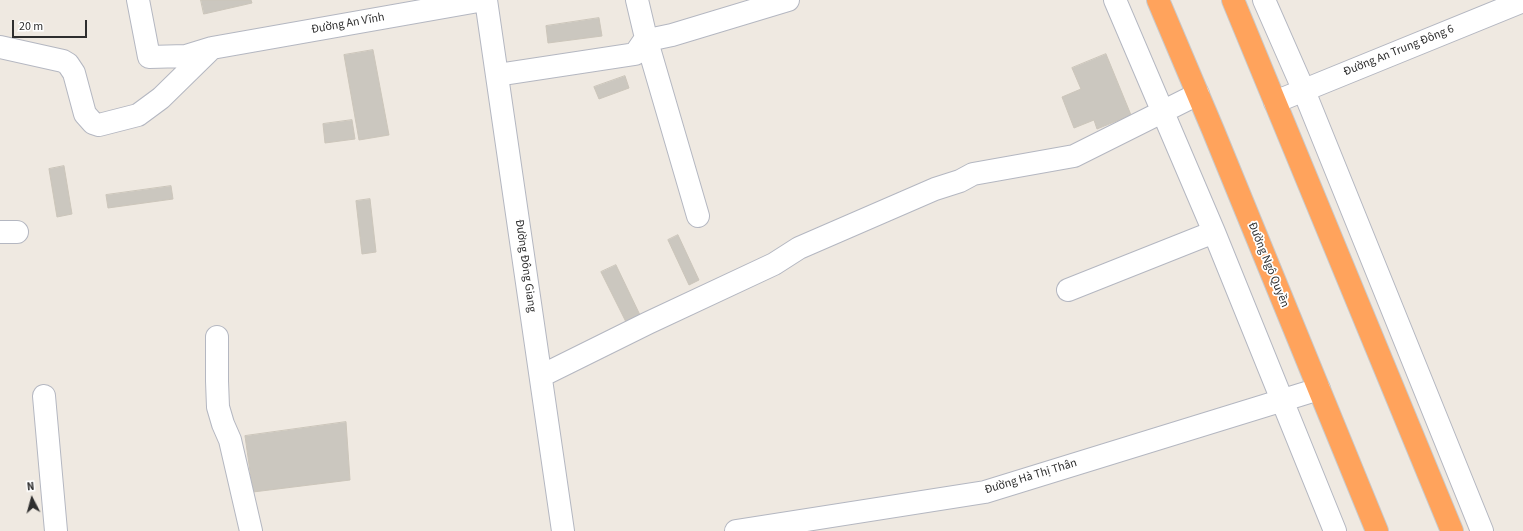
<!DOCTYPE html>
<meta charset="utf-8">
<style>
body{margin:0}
#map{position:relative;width:1523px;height:531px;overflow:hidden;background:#efe9e1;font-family:"Source Sans 3",sans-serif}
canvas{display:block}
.north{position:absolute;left:12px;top:479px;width:40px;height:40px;-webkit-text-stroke:3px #fff;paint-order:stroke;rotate:354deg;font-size:11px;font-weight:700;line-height:16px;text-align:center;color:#2e2e2e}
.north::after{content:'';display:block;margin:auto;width:14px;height:18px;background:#2e2e2e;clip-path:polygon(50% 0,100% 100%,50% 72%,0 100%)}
.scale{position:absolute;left:12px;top:20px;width:75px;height:18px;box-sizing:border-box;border:2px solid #2e2e2e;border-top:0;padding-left:5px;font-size:12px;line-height:14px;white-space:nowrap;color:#2e2e2e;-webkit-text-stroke:3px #fff;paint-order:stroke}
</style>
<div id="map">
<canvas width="1523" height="531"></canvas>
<div class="north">N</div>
<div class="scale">20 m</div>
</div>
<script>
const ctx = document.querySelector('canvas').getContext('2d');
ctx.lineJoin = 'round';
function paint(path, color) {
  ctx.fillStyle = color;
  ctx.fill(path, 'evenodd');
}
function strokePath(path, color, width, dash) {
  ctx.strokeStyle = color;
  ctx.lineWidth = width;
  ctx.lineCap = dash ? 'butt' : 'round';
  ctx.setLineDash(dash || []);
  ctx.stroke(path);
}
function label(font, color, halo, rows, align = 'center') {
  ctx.font = font + ' "Source Sans 3",sans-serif';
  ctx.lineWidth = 3.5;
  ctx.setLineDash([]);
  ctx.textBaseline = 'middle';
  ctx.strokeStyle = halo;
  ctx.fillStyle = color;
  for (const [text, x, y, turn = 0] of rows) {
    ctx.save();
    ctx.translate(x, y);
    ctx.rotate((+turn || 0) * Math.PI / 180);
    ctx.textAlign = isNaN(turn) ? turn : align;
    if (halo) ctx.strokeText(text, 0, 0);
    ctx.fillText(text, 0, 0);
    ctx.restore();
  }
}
const building = new Path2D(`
 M 201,0 L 251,0 L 252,3 L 204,14 Z
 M 599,18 L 602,36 L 548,43 L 546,26 Z
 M 373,50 L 389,135 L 359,140 L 344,55 Z
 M 1106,54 L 1131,115 L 1097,129 L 1094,120 L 1074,128 L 1062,97 L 1081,89 L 1072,68 Z
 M 625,76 L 629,88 L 599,99 L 594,87 Z
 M 352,120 L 355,139 L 325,143 L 323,124 Z
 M 64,166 L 72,214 L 57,217 L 49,169 Z
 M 171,186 L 173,199 L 108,208 L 106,195 Z
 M 370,199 L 376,252 L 362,254 L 356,201 Z
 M 678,235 L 699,280 L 689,285 L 668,240 Z
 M 616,265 L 640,315 L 626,322 L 601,272 Z
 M 346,422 L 350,480 L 253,492 L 245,436 Z`);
const minor = new Path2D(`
 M 138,0 L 149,57 L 186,56 L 212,48 L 484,0
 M 486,0 L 563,531
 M 637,0 L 646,38 L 698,216
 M 1115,0 L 1214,232 L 1335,531
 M 1264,0 L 1304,91 L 1482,531
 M 646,38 L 653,39 L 672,35 L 788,0
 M 0,47 L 63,61 L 68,64 L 74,73 L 85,114 L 93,123 L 99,125 L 138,115 L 161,98 L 210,50
 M 497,75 L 635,54 L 646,38
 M 1275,102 L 1523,1
 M 0,232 L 17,232
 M 1068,290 L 1214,232
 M 217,337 L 217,381 L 218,407 L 223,424 L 230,440 L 251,531
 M 541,376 L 648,323 L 774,264 L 799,248 L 935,189 L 960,181 L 973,174 L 1074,156 L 1198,94
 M 44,396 L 56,531
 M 736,531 L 985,492 L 1319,389`);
const highway = new Path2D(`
 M 1158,0 L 1213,130 L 1377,531
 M 1233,0 L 1452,531`);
const streetNames = [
 ["Đường An Vĩnh",348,24,-10],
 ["Đường An Trung Đông 6",1399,51,-22],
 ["Đường Ngô Quyền",1268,265,68],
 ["Đường Đông Giang",525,266,82],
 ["Đường Hà Thị Thân",1031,477,-17]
];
paint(building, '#cbc7bf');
strokePath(building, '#cbc5ba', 1);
strokePath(minor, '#b4b7c1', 24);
strokePath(highway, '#c9c9c9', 24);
strokePath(minor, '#fff', 22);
strokePath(highway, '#ffa35c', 22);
label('12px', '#2e2e2e', '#fff', streetNames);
</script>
